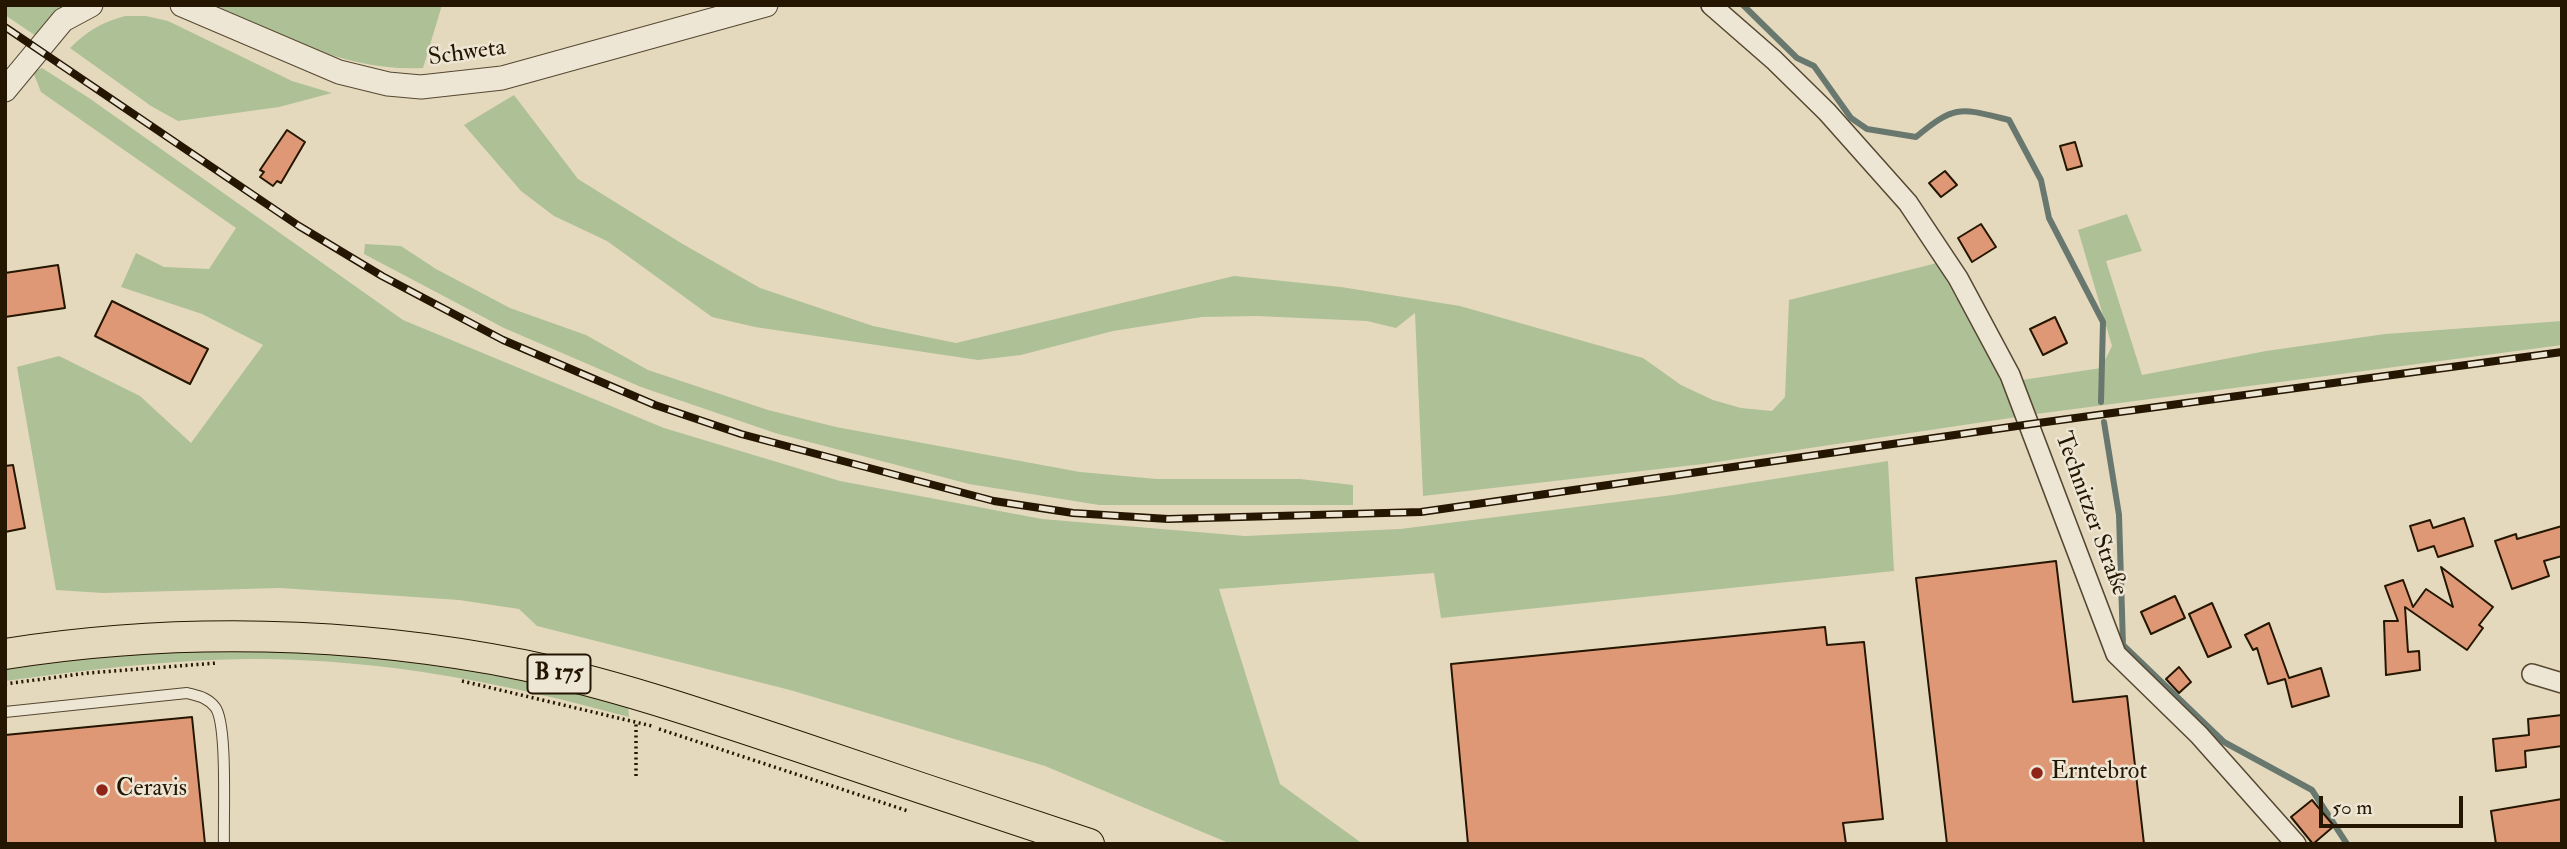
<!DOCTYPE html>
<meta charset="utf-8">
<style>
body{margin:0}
#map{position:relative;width:2567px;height:849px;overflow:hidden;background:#e5d9bd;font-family:"IM FELL Double Pica",serif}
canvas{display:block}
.frame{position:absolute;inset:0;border:7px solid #251602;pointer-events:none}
.scale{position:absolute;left:2319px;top:796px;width:144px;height:32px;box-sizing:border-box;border:4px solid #251602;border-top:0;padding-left:9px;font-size:21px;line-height:24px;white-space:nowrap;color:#251602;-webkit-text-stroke:5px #eee6d4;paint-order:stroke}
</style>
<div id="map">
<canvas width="2567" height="849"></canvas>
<div class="frame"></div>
<div class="scale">50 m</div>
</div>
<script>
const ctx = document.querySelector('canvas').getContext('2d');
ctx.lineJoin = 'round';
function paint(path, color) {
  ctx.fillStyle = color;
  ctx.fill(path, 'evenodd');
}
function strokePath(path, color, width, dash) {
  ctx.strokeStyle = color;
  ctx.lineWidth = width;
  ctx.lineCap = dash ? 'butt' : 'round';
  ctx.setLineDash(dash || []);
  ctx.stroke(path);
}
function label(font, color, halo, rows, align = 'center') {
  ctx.font = font + ' "IM FELL Double Pica",serif';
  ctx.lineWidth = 5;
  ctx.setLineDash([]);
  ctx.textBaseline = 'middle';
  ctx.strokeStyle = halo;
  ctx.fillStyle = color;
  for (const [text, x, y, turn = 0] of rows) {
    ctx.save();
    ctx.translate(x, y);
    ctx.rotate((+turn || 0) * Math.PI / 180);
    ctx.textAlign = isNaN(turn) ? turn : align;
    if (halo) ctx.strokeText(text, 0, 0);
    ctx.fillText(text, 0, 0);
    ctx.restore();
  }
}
const green = new Path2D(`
 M 5,5 L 67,5 L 36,36 L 5,15 Z
 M 212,5 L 442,5 L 423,68 C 348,72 279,36 212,5 Z
 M 125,16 L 146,16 L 168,21 L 292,81 L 332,93 L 279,107 L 178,121 L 151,106 L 70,48 C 87,31 102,22 125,16 Z
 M 42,68 L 89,98 L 403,320 L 664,428 L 840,481 L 1042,519 L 1245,536 L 1400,529 L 1673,495 L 1888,461 L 1894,571 L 1441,618 L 1434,573 L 1219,589 L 1280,784 L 1363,844 L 1231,844 L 1045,766 L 790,690 L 537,626 L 519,609 L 459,600 L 280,588 L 103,593 L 56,590 L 17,367 L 59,356 L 140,396 L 191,443 L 263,345 L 202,314 L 121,287 L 136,253 L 164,267 L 209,269 L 236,228 L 41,92 L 33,72 Z
 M 514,95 L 578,179 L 681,243 L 760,288 L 873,326 L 956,343 L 1234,276 L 1341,287 L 1460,306 L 1643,358 L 1681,385 L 1713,400 L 1741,408 L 1772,411 L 1785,397 L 1789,300 L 1937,263 L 1996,371 L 2017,417 L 1703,464 L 1423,496 L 1415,313 L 1396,328 L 1367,321 L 1256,316 L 1202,317 L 1113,331 L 1021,355 L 978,360 L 755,327 L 712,317 L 607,241 L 554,216 L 521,191 L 464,125 Z
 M 2127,214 L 2142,251 L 2106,261 L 2142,375 L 2266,351 L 2385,334 L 2562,321 L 2562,345 L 2036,414 L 2022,380 L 2101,368 L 2112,346 L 2078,230 Z
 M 365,244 L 401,246 L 436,269 L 510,308 L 586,335 L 648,370 L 768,410 L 836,427 L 1080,472 L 1157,479 L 1300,479 L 1353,485 L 1353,505 L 1099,505 L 969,484 L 775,433 L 641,387 L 504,328 L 364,254 Z
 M 260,648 L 416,660 L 532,681 L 628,706 L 629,717 C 505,683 378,658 248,659 C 166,660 86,670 5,681 L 5,666 L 77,656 Z`);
const stream = new Path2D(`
 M 1743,5 L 1797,58 L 1814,66 L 1851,118 L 1867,129 L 1916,137 C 1956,104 1960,108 2009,120 L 2041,180 L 2049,218 L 2103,322 L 2101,402
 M 2104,422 L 2119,515 L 2123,645 L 2224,742 L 2312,790 L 2347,844`);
const building = new Path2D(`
 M 287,130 L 305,142 L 281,183 L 277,181 L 273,186 L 260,177 L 264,172 L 260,170 Z
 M 2075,142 L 2082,166 L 2067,170 L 2060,146 Z
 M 1945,171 L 1957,185 L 1941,197 L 1929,183 Z
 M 1981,224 L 1996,247 L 1972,262 L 1958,238 Z
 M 58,265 L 65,308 L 5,317 L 5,273 Z
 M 112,301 L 208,349 L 190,384 L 95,336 Z
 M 2055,317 L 2067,343 L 2043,355 L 2030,329 Z
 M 13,465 L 25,528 L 5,532 L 5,466 Z
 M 2464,518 L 2473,546 L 2438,557 L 2434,546 L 2418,551 L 2410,526 L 2430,520 L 2433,528 Z
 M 2562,526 L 2562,556 L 2544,561 L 2549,576 L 2512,589 L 2495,541 L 2516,534 L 2517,539 Z
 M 2056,561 L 2073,702 L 2127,696 L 2144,844 L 1947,844 L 1916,578 Z
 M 2441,567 L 2493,607 L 2479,625 L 2483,628 L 2467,650 L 2405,607 L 2408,652 L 2419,651 L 2420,670 L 2386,675 L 2384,621 L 2398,621 L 2385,586 L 2403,580 L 2413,607 L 2426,589 L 2453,607 Z
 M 2175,596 L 2185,618 L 2151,634 L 2141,612 Z
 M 2212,603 L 2231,647 L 2208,657 L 2189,614 Z
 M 2269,623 L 2289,678 L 2321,668 L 2329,696 L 2292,707 L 2285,679 L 2268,684 L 2257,648 L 2253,650 L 2245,635 Z
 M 1825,627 L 1827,645 L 1864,642 L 1883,819 L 1843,823 L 1846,844 L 1468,844 L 1451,664 Z
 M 2179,667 L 2191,682 L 2179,693 L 2166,679 Z
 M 2562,715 L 2562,746 L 2525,751 L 2526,767 L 2496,771 L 2493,739 L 2529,735 L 2528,719 Z
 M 192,717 L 205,844 L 5,844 L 5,735 Z
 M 2562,799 L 2562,844 L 2496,844 L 2491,811 Z
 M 2312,800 L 2334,826 L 2313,844 L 2291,817 Z`);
const path = new Path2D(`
 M 462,681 L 652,726
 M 5,684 L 88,673 L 217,663
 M 659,729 L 908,811
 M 636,776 L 636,722`);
const service = new Path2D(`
 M 5,712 L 187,693 C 198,696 207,697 215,707 C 228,723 223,819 224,844`);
const minor = new Path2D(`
 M 1711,5 L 1774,60 L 1827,112 L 1908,203 L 1958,278 L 2010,375 L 2116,654 L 2199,735 L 2296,844
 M 2532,674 L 2562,683`);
const tertiary = new Path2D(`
 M 182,5 L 339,72 L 388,84 L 421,87 L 502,78 L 766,5
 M 5,90 L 63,20 L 91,5`);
const primary = new Path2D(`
 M 5,654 C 176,627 354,631 523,665 C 617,685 707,716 797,746 C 894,779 992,812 1089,844`);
const rail = new Path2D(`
 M 5,27 L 299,226 L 382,276 L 503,340 L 655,405 L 741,434 L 994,501 L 1073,513 L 1168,519 L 1421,512 L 2031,424 L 2562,352`);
const markers = [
 [2037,773,7,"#8f2418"],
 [102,790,7,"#8f2418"]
];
const shields = [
 [559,674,63]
];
const shieldNames = [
 ["B 175",559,674]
];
const streetNames = [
 ["Schweta",467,54,-8],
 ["Technitzer Straße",2090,514,70]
];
const poiNames = [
 ["Erntebrot",2051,773],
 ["Ceravis",116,790]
];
paint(green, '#aec096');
strokePath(stream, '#69786f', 6);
paint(building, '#df9875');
strokePath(building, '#251602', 2);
strokePath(service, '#554731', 12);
strokePath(minor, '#554731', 22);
strokePath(tertiary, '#554731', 25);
strokePath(primary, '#251602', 32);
strokePath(path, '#251602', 3.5, [2, 3.5]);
strokePath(service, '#eee6d4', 10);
strokePath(minor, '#eee6d4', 19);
strokePath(tertiary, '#eee6d4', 23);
strokePath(primary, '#e5d9bd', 30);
strokePath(rail, '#251602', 8);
strokePath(rail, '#eee6d4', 5, [16]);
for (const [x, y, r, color] of markers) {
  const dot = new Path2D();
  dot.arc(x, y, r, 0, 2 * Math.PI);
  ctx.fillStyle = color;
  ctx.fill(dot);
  strokePath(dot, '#eee6d4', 2.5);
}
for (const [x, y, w] of shields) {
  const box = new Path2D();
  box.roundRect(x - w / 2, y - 19.5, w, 39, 5);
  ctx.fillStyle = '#eee6d4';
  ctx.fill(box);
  strokePath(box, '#251602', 2);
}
label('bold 23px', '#251602', null, shieldNames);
label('24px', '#251602', '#eee6d4', streetNames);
label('24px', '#251602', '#eee6d4', poiNames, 'left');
</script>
